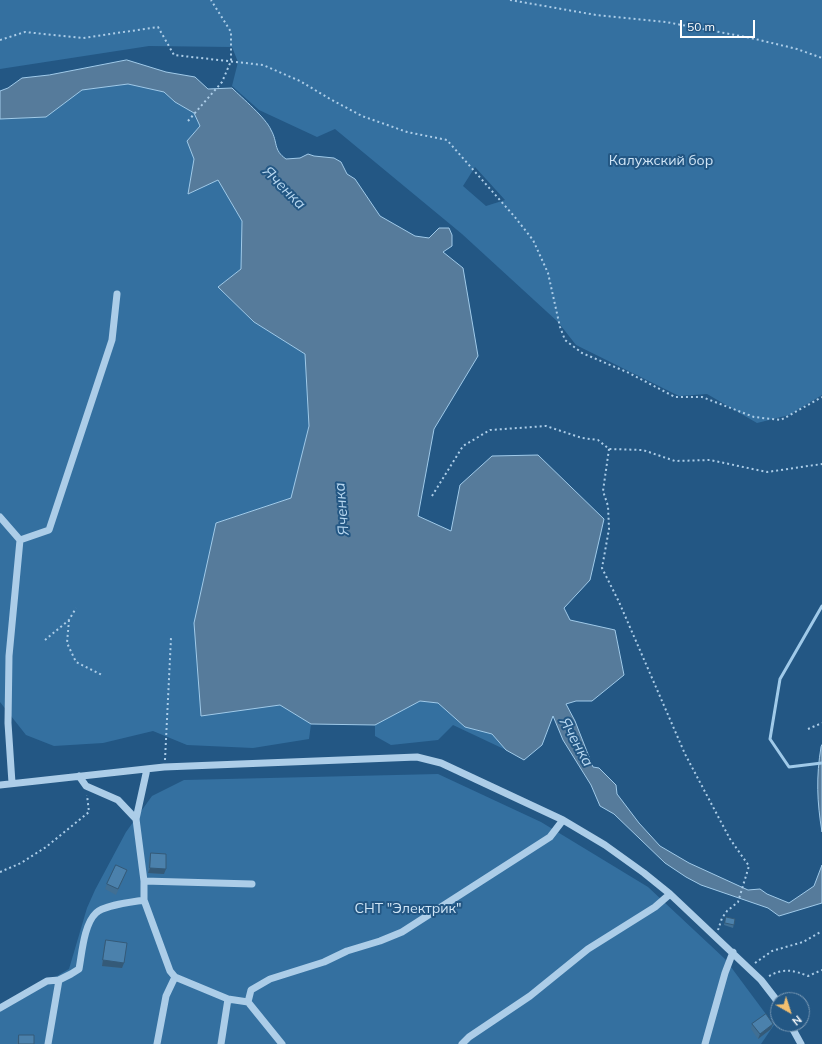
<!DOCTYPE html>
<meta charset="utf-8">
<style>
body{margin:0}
#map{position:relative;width:822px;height:1044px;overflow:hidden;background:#235784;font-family:Mulish,sans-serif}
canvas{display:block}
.north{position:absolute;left:770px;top:992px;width:40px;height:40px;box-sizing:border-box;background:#235784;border:1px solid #7b9ab5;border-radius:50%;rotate:141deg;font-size:11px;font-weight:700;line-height:16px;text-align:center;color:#fff}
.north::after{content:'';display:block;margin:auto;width:14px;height:18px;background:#f3bf6f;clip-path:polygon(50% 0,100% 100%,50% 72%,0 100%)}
.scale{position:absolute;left:680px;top:20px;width:75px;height:18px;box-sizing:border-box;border:2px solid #fff;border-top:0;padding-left:5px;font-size:12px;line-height:14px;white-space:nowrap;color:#fff;-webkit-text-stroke:3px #235784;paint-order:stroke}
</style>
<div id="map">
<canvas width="822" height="1044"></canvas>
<div class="north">N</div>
<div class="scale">50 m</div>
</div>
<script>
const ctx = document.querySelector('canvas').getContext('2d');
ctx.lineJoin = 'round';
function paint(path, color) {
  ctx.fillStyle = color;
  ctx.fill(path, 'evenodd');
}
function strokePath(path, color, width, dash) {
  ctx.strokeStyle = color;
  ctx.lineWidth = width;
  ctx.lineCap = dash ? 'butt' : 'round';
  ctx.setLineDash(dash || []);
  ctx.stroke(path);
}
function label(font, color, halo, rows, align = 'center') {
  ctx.font = font + ' Mulish,sans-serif';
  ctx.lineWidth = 4;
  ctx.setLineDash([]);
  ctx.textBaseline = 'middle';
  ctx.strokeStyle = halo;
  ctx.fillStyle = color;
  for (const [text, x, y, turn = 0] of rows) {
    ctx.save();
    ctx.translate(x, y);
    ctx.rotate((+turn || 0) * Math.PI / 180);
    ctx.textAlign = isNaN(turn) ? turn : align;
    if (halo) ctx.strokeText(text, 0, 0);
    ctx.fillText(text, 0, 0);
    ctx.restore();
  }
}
const green = new Path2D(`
 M 0,0 L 822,0 L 822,395 L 789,415 L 757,423 L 707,394 L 679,396 L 576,345 L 558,322 L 462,234 L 335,129 L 317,137 L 259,110 L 232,86 L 238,62 L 232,47 L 149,46 L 0,69 ZM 475,167 L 505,200 L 486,206 L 463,186 Z
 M 128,84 L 164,92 L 175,102 L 194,113 L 200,126 L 187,141 L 194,159 L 188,194 L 218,180 L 242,221 L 241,269 L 218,287 L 254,322 L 305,354 L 309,425 L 291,499 L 216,523 L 202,715 L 280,705 L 311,724 L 309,739 L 253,748 L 187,745 L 153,731 L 103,743 L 54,746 L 26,735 L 0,702 L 0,119 L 46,117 L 82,90 Z
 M 420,701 L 438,703 L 465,727 L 492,734 L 506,750 L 453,725 L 438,740 L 391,745 L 375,736 L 375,725 Z
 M 438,774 L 541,822 L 648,887 L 725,959 L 774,1025 L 761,1044 L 0,1044 L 0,1009 L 69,969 L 87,908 L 95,890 L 126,832 L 152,796 L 184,780 Z`);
const water = new Path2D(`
 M 127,60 L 166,72 L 195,77 L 208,89 L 232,88 C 242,98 266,118 271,130 C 278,142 273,150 286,159 L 300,158 L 308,154 L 314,156 L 334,158 L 341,162 L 347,174 L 355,179 L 380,216 L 415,236 L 429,238 L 439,228 L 449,228 L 452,235 L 452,246 L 443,252 L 463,268 L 478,356 L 434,429 L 418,516 L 451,531 L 460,485 L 492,456 L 538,455 L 604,519 L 590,580 L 564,608 L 570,620 L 615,630 L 624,675 L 592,701 L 576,701 L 566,704 L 575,721 L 593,767 L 599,768 L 616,785 L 617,794 L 639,823 L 660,846 L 689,863 L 748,890 L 760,889 L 767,894 L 789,903 L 814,886 L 822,865 L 822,903 L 779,916 L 768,908 L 701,885 L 686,877 L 665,863 L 614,814 L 600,806 L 591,785 L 563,740 L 553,716 L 542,745 L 524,760 L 506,750 L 492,734 L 465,727 L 438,703 L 420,701 L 375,725 L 311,724 L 280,705 L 201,716 L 194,623 L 216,523 L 291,498 L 309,426 L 305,354 L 254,322 L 218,287 L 241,269 L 242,221 L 218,180 L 188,194 L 194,159 L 187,141 L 200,126 L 194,113 L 175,102 L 164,92 L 128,84 L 82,90 L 46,117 L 0,119 L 0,91 L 8,88 L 22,78 L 49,75 Z
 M 822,745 L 822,832 C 817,802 816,777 821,747 Z`);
const stream = new Path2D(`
 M 822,606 L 780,679 L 770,739 L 789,767 L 822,763`);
const path = new Path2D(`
 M 510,0 L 596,15 L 666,22 L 751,38 L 797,49 L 822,58
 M 0,40 L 25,32 L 83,38 L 158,27 L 174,55 L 263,65 L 300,81 L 330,99 L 362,116 L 407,132 L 447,140 L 514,216 L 533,240 L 548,273 L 560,327 L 565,340 L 582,353 L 629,373 L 675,397 L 702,397 L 754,417 L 781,420 L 822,397
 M 188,121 L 222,82 L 231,61 L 231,32 L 211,0
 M 609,449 L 603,491 L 608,506 L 609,529 L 602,568 L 619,602 L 685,754 L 730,839 L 749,866 L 738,902 L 727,911 L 722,918 L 718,930
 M 432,496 L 463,446 L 490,430 L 546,426 L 582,438 L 598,440 L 609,449 L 643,450 L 675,461 L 710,460 L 767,472 L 822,464
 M 69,620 L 67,643 L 76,662 L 102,675
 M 45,640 L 69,620 L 76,608
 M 808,729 L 822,723
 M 165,760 L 171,638
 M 0,872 L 21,863 L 46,847 L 89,812 L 87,795
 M 755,963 L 772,951 L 803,942 L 822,931
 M 769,976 C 784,968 793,970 808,976 L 822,970`);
const minor = new Path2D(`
 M 0,517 L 20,540
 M 79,776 L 86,786 L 118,800 L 136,819
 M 12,783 L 8,723 L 9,656 L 20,540 L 49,530 L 112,340 L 117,294
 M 0,785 L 164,767 L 417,757 L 441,763 L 563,820 L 605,845 L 644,873 L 670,894 L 761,980 L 778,1002
 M 144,881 L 136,819 L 147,769
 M 248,1002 L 228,999 L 175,977 L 170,971 L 144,900 L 144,881 L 252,884
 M 0,1008 L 47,981 L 59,980
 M 790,1024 L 801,1044
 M 48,1044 L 59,980 L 71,974 L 79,969 C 82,953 84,924 96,913 C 104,905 132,902 144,900
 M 157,1044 L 166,996 L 175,977
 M 221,1044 L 228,999
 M 282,1044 L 248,1002 L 251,990 L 270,979 L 324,962 L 347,951 L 380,941 L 402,932 L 550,837 L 563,820
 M 462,1044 L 469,1037 L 530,996 L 588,949 L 655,907 L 670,894
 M 705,1044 L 725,973 L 733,952`);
const wall = new Path2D(`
 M 151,853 L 164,874 L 148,873 L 149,858 Z
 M 125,876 L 116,895 L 105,889 L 107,884 Z
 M 726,917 L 735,919 L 733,928 L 724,925 Z
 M 106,940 L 124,963 L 122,968 L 102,966 L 104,945 Z
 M 752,1024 L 773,1024 L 771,1029 L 758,1039 L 751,1029 Z
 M 19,1035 L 34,1044 L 17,1044 L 17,1040 Z`);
const shadedWall = new Path2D(`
 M 150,868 L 166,869 L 164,874 L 148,873 Z
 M 103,960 L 124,963 L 122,968 L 102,966 Z
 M 773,1024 L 771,1029 L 758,1039 L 760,1034 Z`);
const building = new Path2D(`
 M 151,853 L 166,854 L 166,869 L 150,868 Z
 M 116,865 L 127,870 L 118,889 L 107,884 Z
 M 726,917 L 735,919 L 734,925 L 725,923 Z
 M 106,940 L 127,943 L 124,963 L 103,960 Z
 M 766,1014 L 773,1024 L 760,1034 L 752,1024 Z
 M 19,1035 L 34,1035 L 34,1044 L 19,1044 Z`);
const parkNames = [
 ["Калужский бор",661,161],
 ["СНТ \"Электрик\"",408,909]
];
const waterNames = [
 ["Яченка",284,188,45],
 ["Яченка",342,509,-95],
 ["Яченка",576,742,61]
];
paint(green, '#3470a0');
paint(water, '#567b9b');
strokePath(water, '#a0cae9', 1);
strokePath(stream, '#a0cae9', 3);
strokePath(path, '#accde8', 2, [2, 3]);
strokePath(minor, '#accde8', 7);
paint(wall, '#406f94');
paint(shadedWall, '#345a78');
paint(building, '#4b81ac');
strokePath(building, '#345a78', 1);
label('14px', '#d0e5f6', '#235784', parkNames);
label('italic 15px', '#b7d7f0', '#235784', waterNames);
</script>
